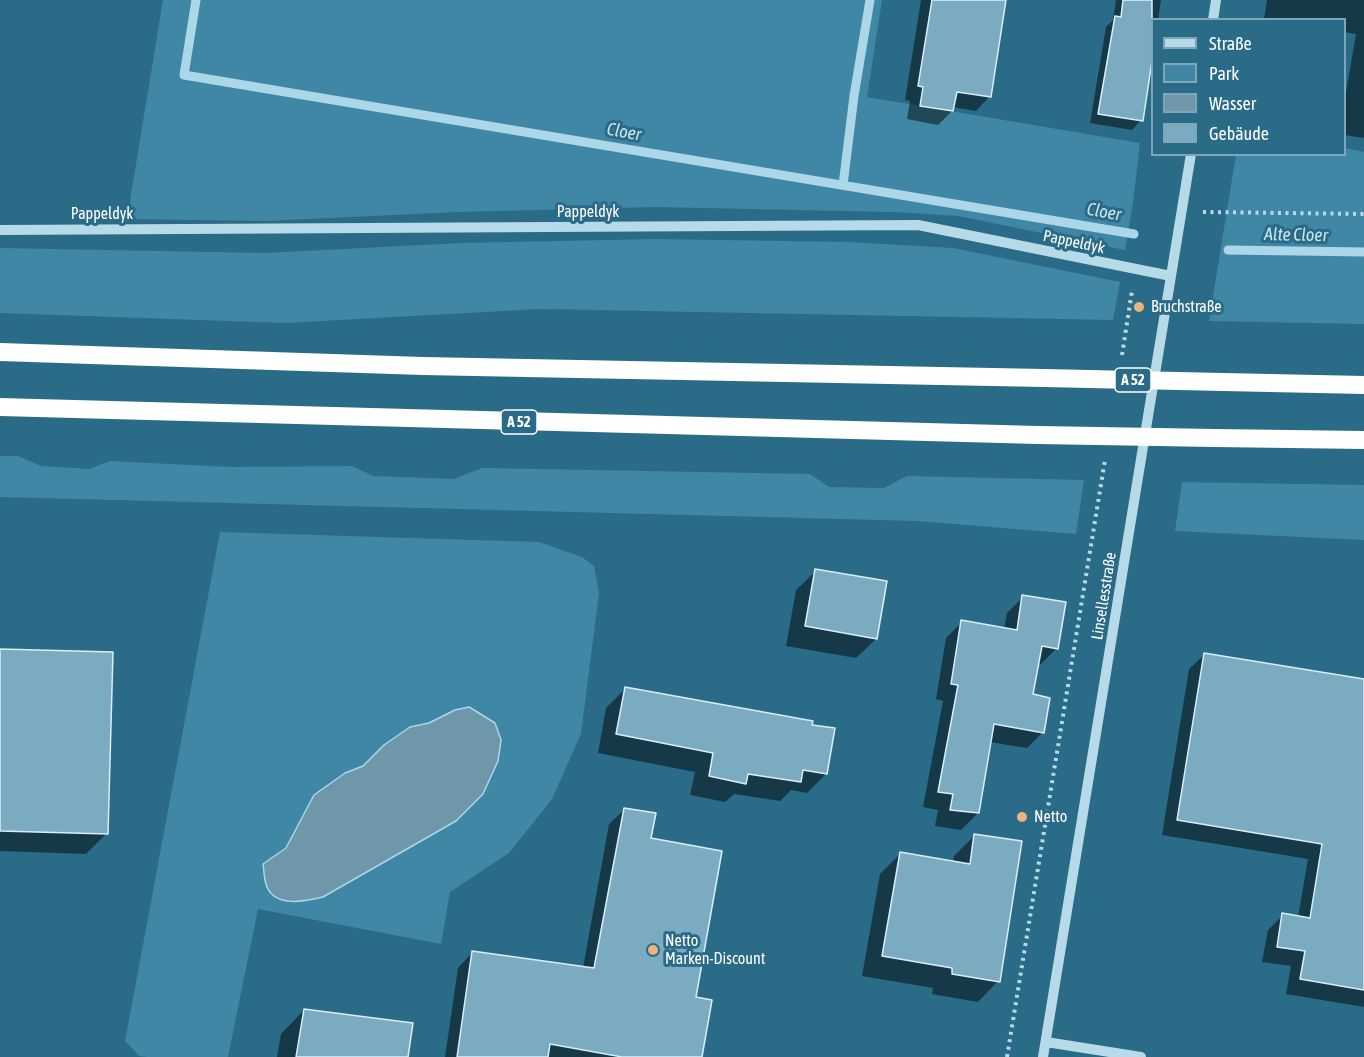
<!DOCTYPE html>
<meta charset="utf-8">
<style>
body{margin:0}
#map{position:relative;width:1364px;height:1057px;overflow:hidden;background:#2a6b88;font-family:"Asap Condensed",sans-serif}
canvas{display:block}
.legend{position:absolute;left:1151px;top:18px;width:195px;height:138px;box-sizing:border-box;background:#2a6b88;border:2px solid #7fa6b8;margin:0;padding:8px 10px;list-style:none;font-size:18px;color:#fff}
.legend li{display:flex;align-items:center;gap:12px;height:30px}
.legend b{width:30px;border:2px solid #7fa6b8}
</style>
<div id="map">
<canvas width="1364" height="1057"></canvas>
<ul class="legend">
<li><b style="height:8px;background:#b7dae8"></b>Straße</li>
<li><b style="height:16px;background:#3f87a4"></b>Park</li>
<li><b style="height:16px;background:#6e97aa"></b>Wasser</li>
<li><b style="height:16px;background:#7aabc1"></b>Gebäude</li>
</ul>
</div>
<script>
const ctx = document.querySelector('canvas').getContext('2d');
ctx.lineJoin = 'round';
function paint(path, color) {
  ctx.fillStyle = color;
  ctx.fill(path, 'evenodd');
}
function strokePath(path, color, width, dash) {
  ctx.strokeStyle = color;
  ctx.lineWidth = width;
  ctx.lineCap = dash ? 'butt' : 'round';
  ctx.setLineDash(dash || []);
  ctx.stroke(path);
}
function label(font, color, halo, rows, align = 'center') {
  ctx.font = font + ' "Asap Condensed",sans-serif';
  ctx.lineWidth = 6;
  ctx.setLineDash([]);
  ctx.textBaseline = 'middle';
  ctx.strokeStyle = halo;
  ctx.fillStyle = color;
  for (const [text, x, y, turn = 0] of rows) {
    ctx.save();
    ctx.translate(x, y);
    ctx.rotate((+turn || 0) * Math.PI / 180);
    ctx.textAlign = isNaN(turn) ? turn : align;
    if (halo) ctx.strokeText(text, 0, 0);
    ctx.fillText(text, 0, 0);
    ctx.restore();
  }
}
const green = new Path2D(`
 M 163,0 L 882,0 L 867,97 L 1140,143 L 1133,203 L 1125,250 L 958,216 L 893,212 L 656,207 L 458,212 L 266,221 L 127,219 Z
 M 1345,148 L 1364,152 L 1364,324 L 1209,321 L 1236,155 L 1344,154 Z
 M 656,239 L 847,242 L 953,248 L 1120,282 L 1113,320 L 541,309 L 285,323 L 0,313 L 0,248 L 266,253 L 460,243 Z
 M 0,456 L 18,456 L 41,466 L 89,469 L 110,461 L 231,467 L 352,466 L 373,476 L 454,479 L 482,468 L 810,474 L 829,487 L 884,488 L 907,476 L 1084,480 L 1076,534 L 917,521 L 0,497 Z
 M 1182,482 L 1364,485 L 1364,540 L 1175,531 Z
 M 220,532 L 539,542 L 582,557 L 594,566 L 599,593 L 581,734 L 552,799 L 509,853 L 450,892 L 441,944 L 258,909 L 228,1057 L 147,1057 L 139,1056 L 125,1041 ZM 455,710 L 483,794 L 456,821 L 324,897 C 306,901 277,908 267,887 C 264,880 264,871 263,864 L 286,848 L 345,773 L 363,766 L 384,745 L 410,727 L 429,723 Z`);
const water = new Path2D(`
 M 469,707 L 495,723 L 501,740 L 498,761 L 483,794 L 456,821 L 323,897 C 306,901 276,908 267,887 C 264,880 264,871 263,864 L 286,848 L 314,795 L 345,773 L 363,766 L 384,745 L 410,727 L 429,723 L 455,710 Z`);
const shadow = new Path2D(`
 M 921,0 L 1005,0 L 989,97 L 976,111 L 952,107 L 952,111 L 938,125 L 907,119 L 910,101 L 905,100 Z
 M 1116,0 L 1161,0 L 1158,20 L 1152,20 L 1152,51 L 1141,120 L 1132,130 L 1090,123 L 1106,27 L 1113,20 Z
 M 1267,0 L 1364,0 L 1364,138 L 1344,135 L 1344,104 L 1356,34 L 1344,32 L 1344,20 L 1266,20 L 1264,19 Z
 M 816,571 L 876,639 L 856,658 L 786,646 L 796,590 Z
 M 1023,597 L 1057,648 L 1041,664 L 1037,664 L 1032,696 L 1043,732 L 1027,748 L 989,742 L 977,814 L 961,830 L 935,826 L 938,810 L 923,807 L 943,701 L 936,699 L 946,638 L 962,622 L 1004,629 L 1007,613 Z
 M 0,650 L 106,834 L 86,854 L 0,851 Z
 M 1205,654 L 1364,680 L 1364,1007 L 1286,994 L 1291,966 L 1262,962 L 1268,930 L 1283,915 L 1298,917 L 1308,859 L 1162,835 L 1189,669 Z
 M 626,688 L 811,726 L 826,774 L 807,793 L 791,790 L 780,801 L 734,794 L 725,802 L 690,795 L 695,772 L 598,753 L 606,708 Z
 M 624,810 L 649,839 L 700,1057 L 445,1057 L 458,968 L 472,953 L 583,968 L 609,824 Z
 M 974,836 L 998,981 L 978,1002 L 932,994 L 933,988 L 862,976 L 880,874 L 901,853 L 953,862 L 954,856 Z
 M 304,1010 L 407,1057 L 277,1057 L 281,1034 Z`);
const stream = new Path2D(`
 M 196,0 L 184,75 L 1134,234
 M 843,185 L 854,96 L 870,0
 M 1228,250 L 1364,252`);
const building = new Path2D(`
 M 932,0 L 1006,0 L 991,97 L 957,92 L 953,111 L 920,106 L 923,87 L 918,86 Z
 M 1123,0 L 1152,0 L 1152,61 L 1143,121 L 1098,114 L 1115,16 L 1121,17 Z
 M 815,569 L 887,581 L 877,639 L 805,626 Z
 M 1022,595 L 1066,602 L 1058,649 L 1042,646 L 1033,694 L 1050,698 L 1044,733 L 994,724 L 979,813 L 950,810 L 953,794 L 938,792 L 958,685 L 951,684 L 961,620 L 1017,630 Z
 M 0,649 L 113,652 L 108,834 L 0,831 Z
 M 1204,653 L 1364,679 L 1364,990 L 1300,979 L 1305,951 L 1277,947 L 1282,913 L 1310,918 L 1322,844 L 1177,820 Z
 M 625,687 L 813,721 L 812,725 L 835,728 L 827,774 L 803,770 L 801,782 L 748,774 L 746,784 L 709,776 L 713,753 L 616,734 Z
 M 624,808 L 656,813 L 651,838 L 722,851 L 696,997 L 712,1000 L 702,1057 L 622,1057 L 550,1044 L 548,1057 L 457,1057 L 472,951 L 594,968 Z
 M 974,834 L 1022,841 L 1000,982 L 952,974 L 952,968 L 882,956 L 900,852 L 970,864 Z
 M 304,1009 L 413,1023 L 408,1057 L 296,1057 Z`);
const path = new Path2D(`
 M 1203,212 L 1364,214
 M 1122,355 L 1132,291
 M 1007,1057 L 1105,460`);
const minor = new Path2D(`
 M 1213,20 L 1216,0
 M 0,230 L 918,225 L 1171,276
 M 1046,1042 L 1141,1057
 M 1043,1057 L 1191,154`);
const highway = new Path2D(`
 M 0,352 L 423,366 L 1044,378
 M 1223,382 L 1364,385
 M 0,407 L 1038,435
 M 1215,438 L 1364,440`);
const highwayBridge = new Path2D(`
 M 1044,378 L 1223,382
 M 1038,435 L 1215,438`);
const markers = [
 [1139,307,6,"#efb27f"],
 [1022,817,6,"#efb27f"],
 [653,950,6,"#efb27f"]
];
const shields = [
 [1133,380,36],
 [519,422,36]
];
const shieldNames = [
 ["A 52",1133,380],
 ["A 52",519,422]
];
const streetNames = [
 ["Pappeldyk",588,212],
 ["Pappeldyk",102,214],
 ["Pappeldyk",1074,242,12],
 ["Linsellesstraße",1104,596,-81]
];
const poiNames = [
 ["Bruchstraße",1151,307],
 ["Netto",1034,817],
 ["Netto",665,941],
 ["Marken-Discount",665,959]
];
const waterNames = [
 ["Cloer",624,132,10],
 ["Cloer",1104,212,10],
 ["Alte Cloer",1296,235,1]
];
paint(green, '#3f87a4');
paint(water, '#6e97aa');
strokePath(water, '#acd7e8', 1.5);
paint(shadow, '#0007');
strokePath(stream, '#acd7e8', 9);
paint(building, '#7aabc1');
strokePath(building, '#dbeef7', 1.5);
strokePath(path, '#b7dae8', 4, [3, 4.5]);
strokePath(minor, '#b7dae8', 10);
strokePath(highway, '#fff', 18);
strokePath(highwayBridge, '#fff', 18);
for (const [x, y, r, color] of markers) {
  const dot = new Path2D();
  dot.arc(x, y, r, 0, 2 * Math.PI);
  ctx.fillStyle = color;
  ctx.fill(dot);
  strokePath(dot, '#2a6b88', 2);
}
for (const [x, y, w] of shields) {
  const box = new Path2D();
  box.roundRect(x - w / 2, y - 12, w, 24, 4.5);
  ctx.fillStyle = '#2a6b88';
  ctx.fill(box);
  strokePath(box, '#fff', 1.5);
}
label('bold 15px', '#fff', null, shieldNames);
label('16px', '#fff', '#2a6b88', streetNames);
label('16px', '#fff', '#2a6b88', poiNames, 'left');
label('italic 18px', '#cce6f1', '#2a6b88', waterNames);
</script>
